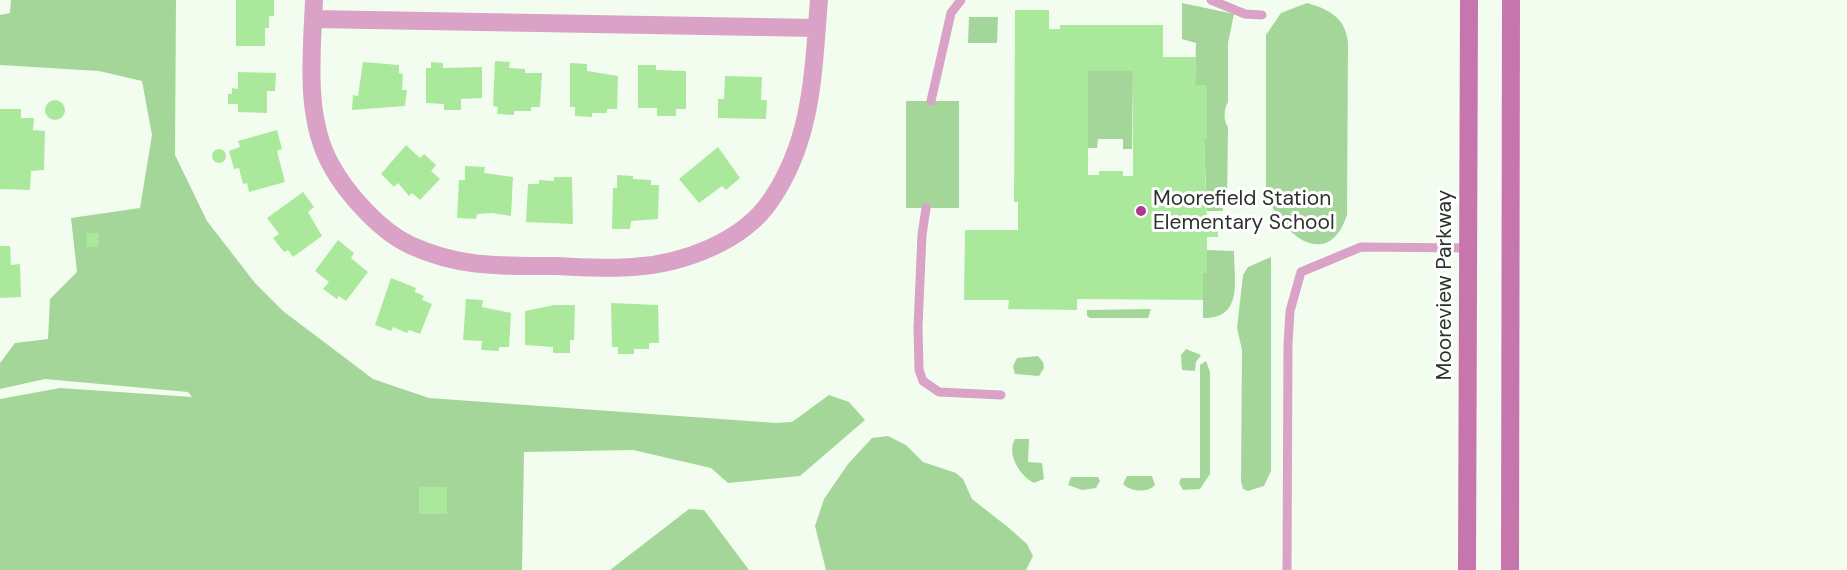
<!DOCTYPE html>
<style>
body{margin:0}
canvas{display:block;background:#f2fdef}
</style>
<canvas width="1847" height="570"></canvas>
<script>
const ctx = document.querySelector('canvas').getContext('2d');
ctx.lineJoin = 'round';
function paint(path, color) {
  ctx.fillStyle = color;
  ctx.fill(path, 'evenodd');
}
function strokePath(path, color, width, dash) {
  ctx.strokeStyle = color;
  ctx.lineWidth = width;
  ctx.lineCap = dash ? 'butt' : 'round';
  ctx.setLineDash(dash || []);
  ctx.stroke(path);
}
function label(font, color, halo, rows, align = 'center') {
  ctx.font = font + ' "DM Sans",sans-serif';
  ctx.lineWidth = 6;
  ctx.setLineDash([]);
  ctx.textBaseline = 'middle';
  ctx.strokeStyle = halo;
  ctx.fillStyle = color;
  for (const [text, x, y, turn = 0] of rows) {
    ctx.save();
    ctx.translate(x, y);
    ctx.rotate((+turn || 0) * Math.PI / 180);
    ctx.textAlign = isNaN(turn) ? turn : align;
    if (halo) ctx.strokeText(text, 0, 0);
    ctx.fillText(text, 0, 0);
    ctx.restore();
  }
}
const green = new Path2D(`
 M 11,0 L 176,0 L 175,155 L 207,221 L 255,283 L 283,311 L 373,379 L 429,398 L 776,423 L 792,422 L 829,395 L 849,402 L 865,420 L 800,476 L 728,483 L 711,468 L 633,450 L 524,452 L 522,570 L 0,570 L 0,399 L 60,388 L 192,397 L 188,392 L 45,379 L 0,389 L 0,363 L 15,343 L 48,339 L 50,299 L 77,272 L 71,218 L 140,208 L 152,135 L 142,81 L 99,71 L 0,65 L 0,15 L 10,13 Z
 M 1182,3 L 1234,14 L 1228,43 L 1228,102 C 1224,109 1223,120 1228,127 L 1227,207 L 1223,207 L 1223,211 L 1207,211 L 1204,139 L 1207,138 L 1207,85 L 1195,85 L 1196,43 L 1182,39 Z
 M 1307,3 C 1329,9 1346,18 1348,43 L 1347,215 C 1327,276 1275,229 1266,190 L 1266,35 L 1281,13 Z
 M 969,17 L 998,17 L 997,43 L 968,43 Z
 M 1088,71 L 1133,71 L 1132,149 L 1123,149 L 1123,139 L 1098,139 L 1097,148 L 1088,148 Z
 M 906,101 L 959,101 L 959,208 L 906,208 Z
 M 1207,250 L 1234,251 C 1234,280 1244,319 1203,318 L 1203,273 L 1207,273 Z
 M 1271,257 L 1271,471 L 1264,486 L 1248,491 L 1243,489 L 1241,481 L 1242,350 L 1237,328 L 1243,275 L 1248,267 Z
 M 1151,309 L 1148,318 L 1090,318 L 1087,316 L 1087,310 Z
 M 1186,349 L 1201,355 L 1196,362 L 1195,371 L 1182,370 L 1181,355 Z
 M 1038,356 L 1043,362 L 1044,368 L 1039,376 L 1015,374 L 1013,366 L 1017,358 Z
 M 1206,361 L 1210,372 L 1210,474 L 1200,489 L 1183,490 L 1179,483 L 1181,478 L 1200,478 L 1200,365 Z
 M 888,436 L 906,445 L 923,462 L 956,473 L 963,479 L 972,499 L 1009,528 L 1027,544 L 1033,556 L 1026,570 L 826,570 L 815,526 L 824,499 L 848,464 L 872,438 Z
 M 1015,439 L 1029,439 L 1028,462 L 1042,463 L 1044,479 L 1034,483 C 1020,476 1006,454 1015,439 Z
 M 1127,476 L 1152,476 L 1155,485 C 1148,493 1130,492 1123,484 Z
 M 1071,477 L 1098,477 L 1100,481 L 1096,488 L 1082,490 L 1068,485 Z
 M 689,509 L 704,510 L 749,570 L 610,570 Z`);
const building = new Path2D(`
 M 236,0 L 274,0 L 274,16 L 269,16 L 269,28 L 265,28 L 265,46 L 236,46 Z
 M 1015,10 L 1049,10 L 1049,29 L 1060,29 L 1060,25 L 1163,25 L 1163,57 L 1196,57 L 1195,85 L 1207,85 L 1207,139 L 1204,139 L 1207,219 L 1218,219 L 1218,237 L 1207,237 L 1207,273 L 1203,273 L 1203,300 L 1077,299 L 1077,310 L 1008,309 L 1009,300 L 964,300 L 965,230 L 1018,230 L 1018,202 L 1014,202 ZM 1088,71 L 1133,71 L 1133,176 L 1123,176 L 1123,171 L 1099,171 L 1099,175 L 1088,175 Z
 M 495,61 L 510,62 L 509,68 L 525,69 L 525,73 L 542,73 L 540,107 L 531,107 L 531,111 L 514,111 L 514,115 L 497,114 L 498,107 L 493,106 Z
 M 363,62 L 399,65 L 399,73 L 403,74 L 402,90 L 407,90 L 405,106 L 352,110 L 353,95 L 358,96 Z
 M 431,62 L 443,63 L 443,68 L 482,67 L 482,98 L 461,99 L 461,110 L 444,110 L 444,104 L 426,103 L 426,68 L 431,68 Z
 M 570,63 L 587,64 L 587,71 L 618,76 L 617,109 L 607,109 L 607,113 L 592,113 L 592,117 L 575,116 L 575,107 L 570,107 Z
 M 638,65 L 656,65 L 656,70 L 686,71 L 686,109 L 676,109 L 676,116 L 657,116 L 657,108 L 638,108 Z
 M 238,72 L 276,73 L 275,91 L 267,91 L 267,113 L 238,112 L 238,104 L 228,104 L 228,94 L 232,94 L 232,88 L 238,89 Z
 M 725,76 L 762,77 L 761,100 L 767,100 L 766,119 L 718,118 L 718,99 L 724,99 Z
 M45 110a10 10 0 1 1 20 0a10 10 0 1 1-20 0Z
 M 0,109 L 21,109 L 21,118 L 34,118 L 33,130 L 45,131 L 44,170 L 31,171 L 30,190 L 0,189 Z
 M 277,130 L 282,149 L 277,151 L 285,182 L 249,192 L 247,183 L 243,184 L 239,168 L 234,169 L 229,151 L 240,147 L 238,141 Z
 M 406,145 L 420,158 L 424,154 L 436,165 L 431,171 L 440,179 L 420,200 L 412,193 L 409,196 L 398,183 L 394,187 L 381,174 Z
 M 718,147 L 740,178 L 726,190 L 722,186 L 699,203 L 679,179 Z
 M212 156a7 7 0 1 1 14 0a7 7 0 1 1-14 0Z
 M 465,166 L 485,167 L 484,173 L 513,177 L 511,216 L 492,213 L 477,214 L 476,219 L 457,218 L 459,180 L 465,180 Z
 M 617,175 L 633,176 L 633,179 L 651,180 L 651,185 L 659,185 L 658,219 L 631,221 L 630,229 L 612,229 L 613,188 L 617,188 Z
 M 554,177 L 572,177 L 573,224 L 526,222 L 528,184 L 539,184 L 539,180 L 554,181 Z
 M 303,192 L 314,207 L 308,212 L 322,236 L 293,257 L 288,250 L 284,252 L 273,238 L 279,234 L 267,218 Z
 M 87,233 L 99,233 L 98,247 L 86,247 Z
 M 338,240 L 354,253 L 351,258 L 368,272 L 346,301 L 339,296 L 337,299 L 323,289 L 329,282 L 315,271 Z
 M 0,246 L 10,246 L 11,265 L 20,264 L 21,297 L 0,298 Z
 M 391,278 L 416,288 L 415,292 L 424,296 L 422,300 L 432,304 L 420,334 L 409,330 L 407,333 L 393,327 L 391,331 L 375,325 Z
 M 466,299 L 483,300 L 482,307 L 511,313 L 509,347 L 499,347 L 499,351 L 481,350 L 482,341 L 463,340 Z
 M 611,303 L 658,305 L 659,343 L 649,343 L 649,349 L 634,349 L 634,354 L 618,354 L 618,347 L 612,347 Z
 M 554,305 L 575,305 L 574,340 L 570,340 L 570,353 L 553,353 L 553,347 L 525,345 L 525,311 Z
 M 419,487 L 447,487 L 447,514 L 419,514 Z`);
const service = new Path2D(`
 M 1211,0 L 1245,14 L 1262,15
 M 931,101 L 951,13 L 961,0
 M 926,208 L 922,235 L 918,327 L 919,370 L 923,381 L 939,392 L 1001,395
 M 1287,570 L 1288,344 L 1290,311 L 1301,272 L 1361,247 L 1468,248`);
const minor = new Path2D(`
 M 314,0 C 312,52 304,117 331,165 C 346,193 380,231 410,245 C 460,268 501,266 556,266 C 581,267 607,269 633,267 C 682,264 743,242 771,200 C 813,138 813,72 819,0
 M 314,19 L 816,28`);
const secondary = new Path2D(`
 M 1467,570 L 1469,0
 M 1510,570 L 1511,0`);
const markers = [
 [1141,211,6,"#b13a91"]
];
const poiNames = [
 ["Moorefield Station",1153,199],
 ["Elementary School",1153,223]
];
const streetNames = [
 ["Mooreview Parkway",1445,285,-90]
];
paint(green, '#a5d699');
paint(building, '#aae99c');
strokePath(service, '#daa2c6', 9);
strokePath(minor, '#daa2c6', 18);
strokePath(secondary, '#c775ad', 18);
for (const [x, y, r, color] of markers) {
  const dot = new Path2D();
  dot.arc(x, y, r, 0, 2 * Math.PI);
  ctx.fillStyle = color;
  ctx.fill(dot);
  strokePath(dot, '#fff', 2);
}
label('21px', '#2d322c', '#fff', poiNames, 'left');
label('21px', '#2d322c', '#fff', streetNames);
</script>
